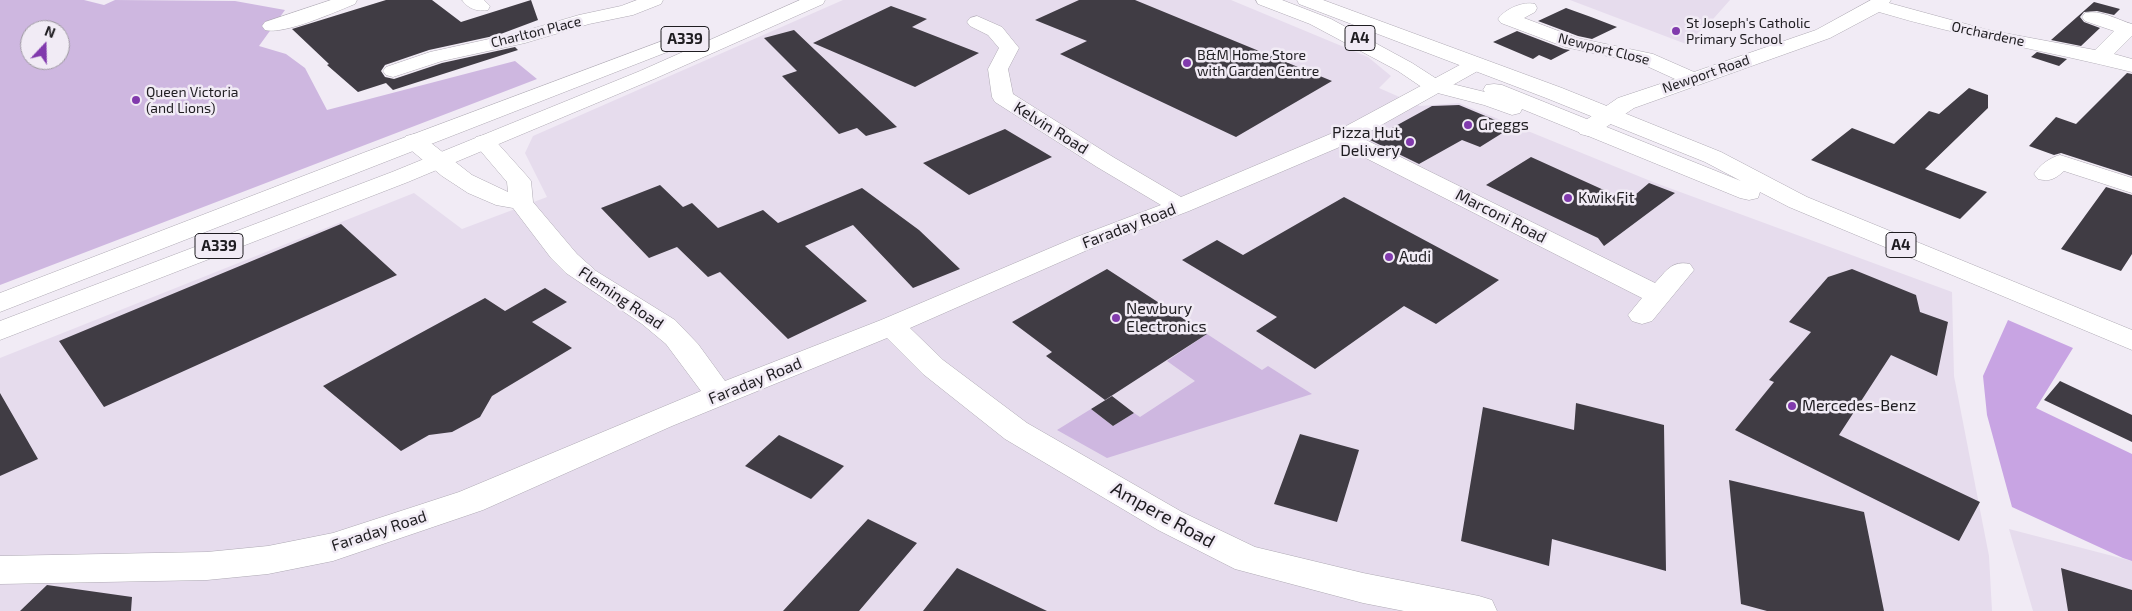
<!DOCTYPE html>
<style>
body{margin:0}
#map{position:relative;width:2132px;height:611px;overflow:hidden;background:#f1ebf5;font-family:"Exo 2",sans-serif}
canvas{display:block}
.north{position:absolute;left:20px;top:20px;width:50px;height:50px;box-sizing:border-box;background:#f1ebf5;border:1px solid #9d99a0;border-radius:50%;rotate:21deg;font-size:14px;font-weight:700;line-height:20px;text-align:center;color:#1f1d21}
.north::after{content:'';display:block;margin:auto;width:18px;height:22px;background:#813aad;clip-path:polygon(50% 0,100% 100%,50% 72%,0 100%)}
</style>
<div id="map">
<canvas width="2132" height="611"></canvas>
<div class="north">N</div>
</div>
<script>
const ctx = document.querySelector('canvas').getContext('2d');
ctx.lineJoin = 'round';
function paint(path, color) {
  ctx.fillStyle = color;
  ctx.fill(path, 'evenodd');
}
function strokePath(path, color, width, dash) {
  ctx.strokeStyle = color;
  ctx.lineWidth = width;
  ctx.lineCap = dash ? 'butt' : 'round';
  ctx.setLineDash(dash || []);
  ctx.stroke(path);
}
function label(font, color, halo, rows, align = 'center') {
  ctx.font = font + ' "Exo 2",sans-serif';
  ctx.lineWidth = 5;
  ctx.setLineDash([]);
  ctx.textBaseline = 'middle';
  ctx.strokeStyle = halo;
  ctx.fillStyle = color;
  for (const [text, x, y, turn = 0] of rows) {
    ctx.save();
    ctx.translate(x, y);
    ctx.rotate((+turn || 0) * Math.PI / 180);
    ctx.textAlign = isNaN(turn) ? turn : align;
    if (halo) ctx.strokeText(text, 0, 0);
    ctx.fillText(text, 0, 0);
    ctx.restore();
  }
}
const built = new Path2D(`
 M 843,0 L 1231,0 L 1368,57 L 1391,76 L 1379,88 L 1420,106 L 1459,103 L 1653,182 L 1952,292 L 1954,376 L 1989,556 L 1992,611 L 0,611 L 0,358 L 414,193 L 462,229 L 547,197 L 525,153 L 533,136 Z
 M 1570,0 L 1730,0 L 1714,18 L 1686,44 Z
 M 2009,529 L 2132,561 L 2132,611 L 2033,611 Z`);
const green = new Path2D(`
 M 0,0 L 84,0 L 104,5 L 115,0 L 235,1 L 285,10 L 259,46 L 286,54 L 305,68 L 327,110 L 515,61 L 537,79 L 0,285 ZM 30,30 L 60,30 L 60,60 L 30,60 Z
 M 1207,334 L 1262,370 L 1268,366 L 1312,394 L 1107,458 L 1057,430 L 1091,409 L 1113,426 L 1134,413 L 1140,417 L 1195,381 L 1167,361 Z`);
const forest = new Path2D(`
 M 2008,320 L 2073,348 L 2036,408 L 2132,454 L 2132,561 L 2123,558 L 2012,507 L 1987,415 L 1983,376 Z`);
const building = new Path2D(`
 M 386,0 L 432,0 L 461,22 L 531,0 L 538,20 L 498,35 L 429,50 L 385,65 L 381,71 L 385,77 L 394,79 L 442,63 L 515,47 L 518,50 L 393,90 L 386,83 L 358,92 L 327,65 L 329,64 L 292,29 Z
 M 1079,0 L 1135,0 L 1332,81 L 1236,137 L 1060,54 L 1087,41 L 1035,20 Z
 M 2094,2 L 2120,9 L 2114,15 L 2097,11 L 2084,12 L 2080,17 L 2084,22 L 2100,28 L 2081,46 L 2051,40 Z
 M 891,6 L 927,19 L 912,27 L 979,53 L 915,87 L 813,43 Z
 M 1566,8 L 1591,17 L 1617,27 L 1592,39 L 1578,36 L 1538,21 Z
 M 794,30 L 816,51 L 897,127 L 866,136 L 857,128 L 839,134 L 782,76 L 797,71 L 764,38 Z
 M 1517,31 L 1564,49 L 1570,50 L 1551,60 L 1539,55 L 1533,59 L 1493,42 Z
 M 2037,52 L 2067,59 L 2059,66 L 2031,57 Z
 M 2127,73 L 2132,74 L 2132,176 L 2061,153 L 2054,155 L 2029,146 L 2056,117 L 2076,124 Z
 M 1969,88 L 1988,95 L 1988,108 L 1925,169 L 1987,192 L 1960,219 L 1811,160 L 1852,128 L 1894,144 L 1929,111 L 1939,114 Z
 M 1459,105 L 1512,127 L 1480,147 L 1462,140 L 1419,164 L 1370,140 L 1432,106 Z
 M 1005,129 L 1052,157 L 969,195 L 923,163 Z
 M 1531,157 L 1628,201 L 1649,183 L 1675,193 L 1604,246 L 1598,238 L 1486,185 Z
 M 660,185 L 683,207 L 692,203 L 718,228 L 763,210 L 778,223 L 862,188 L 919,230 L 960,269 L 913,288 L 853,225 L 805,246 L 867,301 L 788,339 L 720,272 L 708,277 L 677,247 L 649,258 L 601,208 Z
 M 2106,187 L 2132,195 L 2132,254 L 2121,271 L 2061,249 Z
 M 1344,197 L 1499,280 L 1436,324 L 1404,306 L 1315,369 L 1256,331 L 1277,317 L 1182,260 L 1217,240 L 1243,255 Z
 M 341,224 L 397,275 L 104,407 L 59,341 Z
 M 1107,269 L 1207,334 L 1105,400 L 1046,356 L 1052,352 L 1012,322 Z
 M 1852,269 L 1916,295 L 1920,312 L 1948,322 L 1937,376 L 1891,355 L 1839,435 L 1980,502 L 1959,541 L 1735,430 L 1774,382 L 1769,380 L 1811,332 L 1789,322 L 1828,277 Z
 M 545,288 L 567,302 L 532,322 L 572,348 L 492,396 L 480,417 L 452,432 L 429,435 L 401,451 L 323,386 L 485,298 L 505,311 Z
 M 2060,381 L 2132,415 L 2132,442 L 2044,400 Z
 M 0,393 L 38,459 L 0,476 Z
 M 1112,396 L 1134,413 L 1113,426 L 1091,409 Z
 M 1576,403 L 1664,425 L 1666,571 L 1552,539 L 1549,566 L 1461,541 L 1483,407 L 1574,430 Z
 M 1300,434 L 1359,450 L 1337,522 L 1274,504 Z
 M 779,435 L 844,466 L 811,499 L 745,466 Z
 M 1729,480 L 1864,512 L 1884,611 L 1767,611 L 1741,604 Z
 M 868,519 L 917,543 L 859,611 L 783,611 Z
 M 957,568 L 1047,611 L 923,611 Z
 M 2061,568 L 2132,590 L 2132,611 L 2068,611 Z
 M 47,585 L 132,597 L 131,611 L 20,611 Z`);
const minor = new Path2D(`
 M 331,0 L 357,0 L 355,4 C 335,12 284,35 265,30 L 262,26 L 265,22 Z
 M 462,0 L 484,0 L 490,6 L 488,10 C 478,12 468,9 462,0 Z
 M 637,0 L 663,0 L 661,4 L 633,15 L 589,24 L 525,43 L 442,61 L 393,77 L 386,75 L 383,71 L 386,67 L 430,52 L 521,32 L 579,15 L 621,6 Z
 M 1871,0 L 1891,0 L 1889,3 L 1988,30 L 2095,50 L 2114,31 L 2085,21 L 2082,17 L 2085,13 C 2100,9 2118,20 2132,24 L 2132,36 L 2114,54 L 2132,59 L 2132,72 C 2048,51 1962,37 1879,12 L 1830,38 L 1634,108 L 1596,134 L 1588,136 L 1580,134 L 1577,129 L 1580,124 L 1618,98 L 1675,79 L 1640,63 L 1565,47 L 1501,23 L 1498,19 C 1505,9 1523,1 1535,4 L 1537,8 L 1535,12 L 1524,18 L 1577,38 L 1653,54 L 1694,72 L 1816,30 Z
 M 977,16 L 1002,27 L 1019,48 L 1008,69 L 1013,94 L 1113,157 L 1181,197 L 1335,132 L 1469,60 L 1476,58 L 1483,60 L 1486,64 L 1483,68 L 1360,137 L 1655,283 C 1666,271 1672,260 1690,264 L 1694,270 L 1652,321 L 1642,324 L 1632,321 L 1628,315 L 1642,298 L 1342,146 L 1189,211 L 1092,248 L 910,328 L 943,360 L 1027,423 L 1182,512 L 1255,547 L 1363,573 L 1479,596 L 1492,600 L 1497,611 L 1404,611 L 1363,603 L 1235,569 L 1158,530 L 1005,439 L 923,374 L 887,338 L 672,426 L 483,510 L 333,561 L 268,574 L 207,580 L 0,584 L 0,556 L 207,552 L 268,546 L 333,533 L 459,492 L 701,391 L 666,344 L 642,324 L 566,273 L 551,258 L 513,208 L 496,205 L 468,193 L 442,176 L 406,146 L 403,141 L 406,136 L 414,134 L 422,136 L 472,175 L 508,192 L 507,182 L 473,142 L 476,137 L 484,135 L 492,137 L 527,176 L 531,181 L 533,202 L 577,254 L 596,271 L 675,320 L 698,344 L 725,381 L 881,320 L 1074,238 L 1161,205 L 1097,167 L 995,102 L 992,97 L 988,69 L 999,48 L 988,35 L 970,26 L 967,22 L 970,18 Z
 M 2060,155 L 2132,178 L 2132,193 L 2064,171 C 2055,179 2050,182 2038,179 L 2034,174 C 2040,165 2049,158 2060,155 Z`);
const primary = new Path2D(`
 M 1256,0 L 1282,0 L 1331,19 L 1412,63 L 1440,81 L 1485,92 L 1483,90 L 1486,85 L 1494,84 L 1502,85 L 1741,181 L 1705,162 L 1546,98 L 1299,4 L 1297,0 L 1323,0 L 1562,88 L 1721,152 L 1807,197 L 2132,330 L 2132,350 L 1789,207 L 1760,192 L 1758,198 L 1749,200 L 1740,198 L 1522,109 L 1520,113 L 1512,115 L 1484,105 L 1426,90 L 1398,71 L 1310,24 L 1258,4 Z`);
const trunk = new Path2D(`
 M 800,0 L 825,0 L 823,4 L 654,79 L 408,182 L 0,340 L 0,321 L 392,172 L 640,71 Z
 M 673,37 L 680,39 L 683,43 L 680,47 L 0,312 L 0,293 L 363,153 Z`);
const markers = [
 [1676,31,5,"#813aad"],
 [1187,63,5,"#813aad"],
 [136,100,5,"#813aad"],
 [1468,125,5,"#813aad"],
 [1410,142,5,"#813aad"],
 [1568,198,5,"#813aad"],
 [1389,257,5,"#813aad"],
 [1116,318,5,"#813aad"],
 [1792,406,5,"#813aad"]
];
const farPoinames = [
 ["St Joseph's Catholic",1686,23],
 ["Primary School",1686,39],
 ["B&M Home Store",1197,55],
 ["with Garden Centre",1197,71],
 ["Queen Victoria",146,92],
 ["(and Lions)",146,108]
];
const farStreetnames = [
 ["Charlton Place",536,32,-14],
 ["Orchardene",1988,34,12],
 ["Newport Close",1604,49,14],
 ["Newport Road",1706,74,-19]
];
const shields = [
 [1360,38,30],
 [685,39,48],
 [1901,245,30],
 [219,246,48]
];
const shieldNames = [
 ["A4",1360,38],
 ["A339",685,39],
 ["A4",1901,245],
 ["A339",219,246]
];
const poiNames = [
 ["Greggs",1478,125],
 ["Pizza Hut",1400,133,"right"],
 ["Delivery",1400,151,"right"],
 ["Kwik Fit",1578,198],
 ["Audi",1399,257],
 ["Newbury",1126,309],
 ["Electronics",1126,327],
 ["Mercedes-Benz",1802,406]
];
const streetNames = [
 ["Kelvin Road",1051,128,32],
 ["Marconi Road",1501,216,27],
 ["Faraday Road",1129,226,-21],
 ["Fleming Road",621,298,34],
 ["Faraday Road",755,381,-22],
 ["Faraday Road",379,531,-18]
];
const nearStreetnames = [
 ["Ampere Road",1163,515,29]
];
paint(built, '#e6dced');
paint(green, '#ceb7e0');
paint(forest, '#c8a4e3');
paint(building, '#403c44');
strokePath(minor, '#afaab4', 1);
strokePath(primary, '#afaab4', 1);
strokePath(trunk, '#afaab4', 1);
paint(minor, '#fff');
paint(primary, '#fff');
paint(trunk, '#fff');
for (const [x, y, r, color] of markers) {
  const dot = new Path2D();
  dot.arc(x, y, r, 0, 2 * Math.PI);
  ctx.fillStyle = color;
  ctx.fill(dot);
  strokePath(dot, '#f1ebf5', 2);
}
label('14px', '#1f1d21', '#f1ebf5', farPoinames, 'left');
label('14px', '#1f1d21', '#f1ebf5', farStreetnames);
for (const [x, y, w] of shields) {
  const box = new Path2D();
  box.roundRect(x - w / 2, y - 12.5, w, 25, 4);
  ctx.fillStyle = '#f1ebf5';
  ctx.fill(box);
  strokePath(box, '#1f1d21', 1);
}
label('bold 15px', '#1f1d21', null, shieldNames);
label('16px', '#1f1d21', '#f1ebf5', poiNames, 'left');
label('16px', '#1f1d21', '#f1ebf5', streetNames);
label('19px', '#1f1d21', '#f1ebf5', nearStreetnames);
</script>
